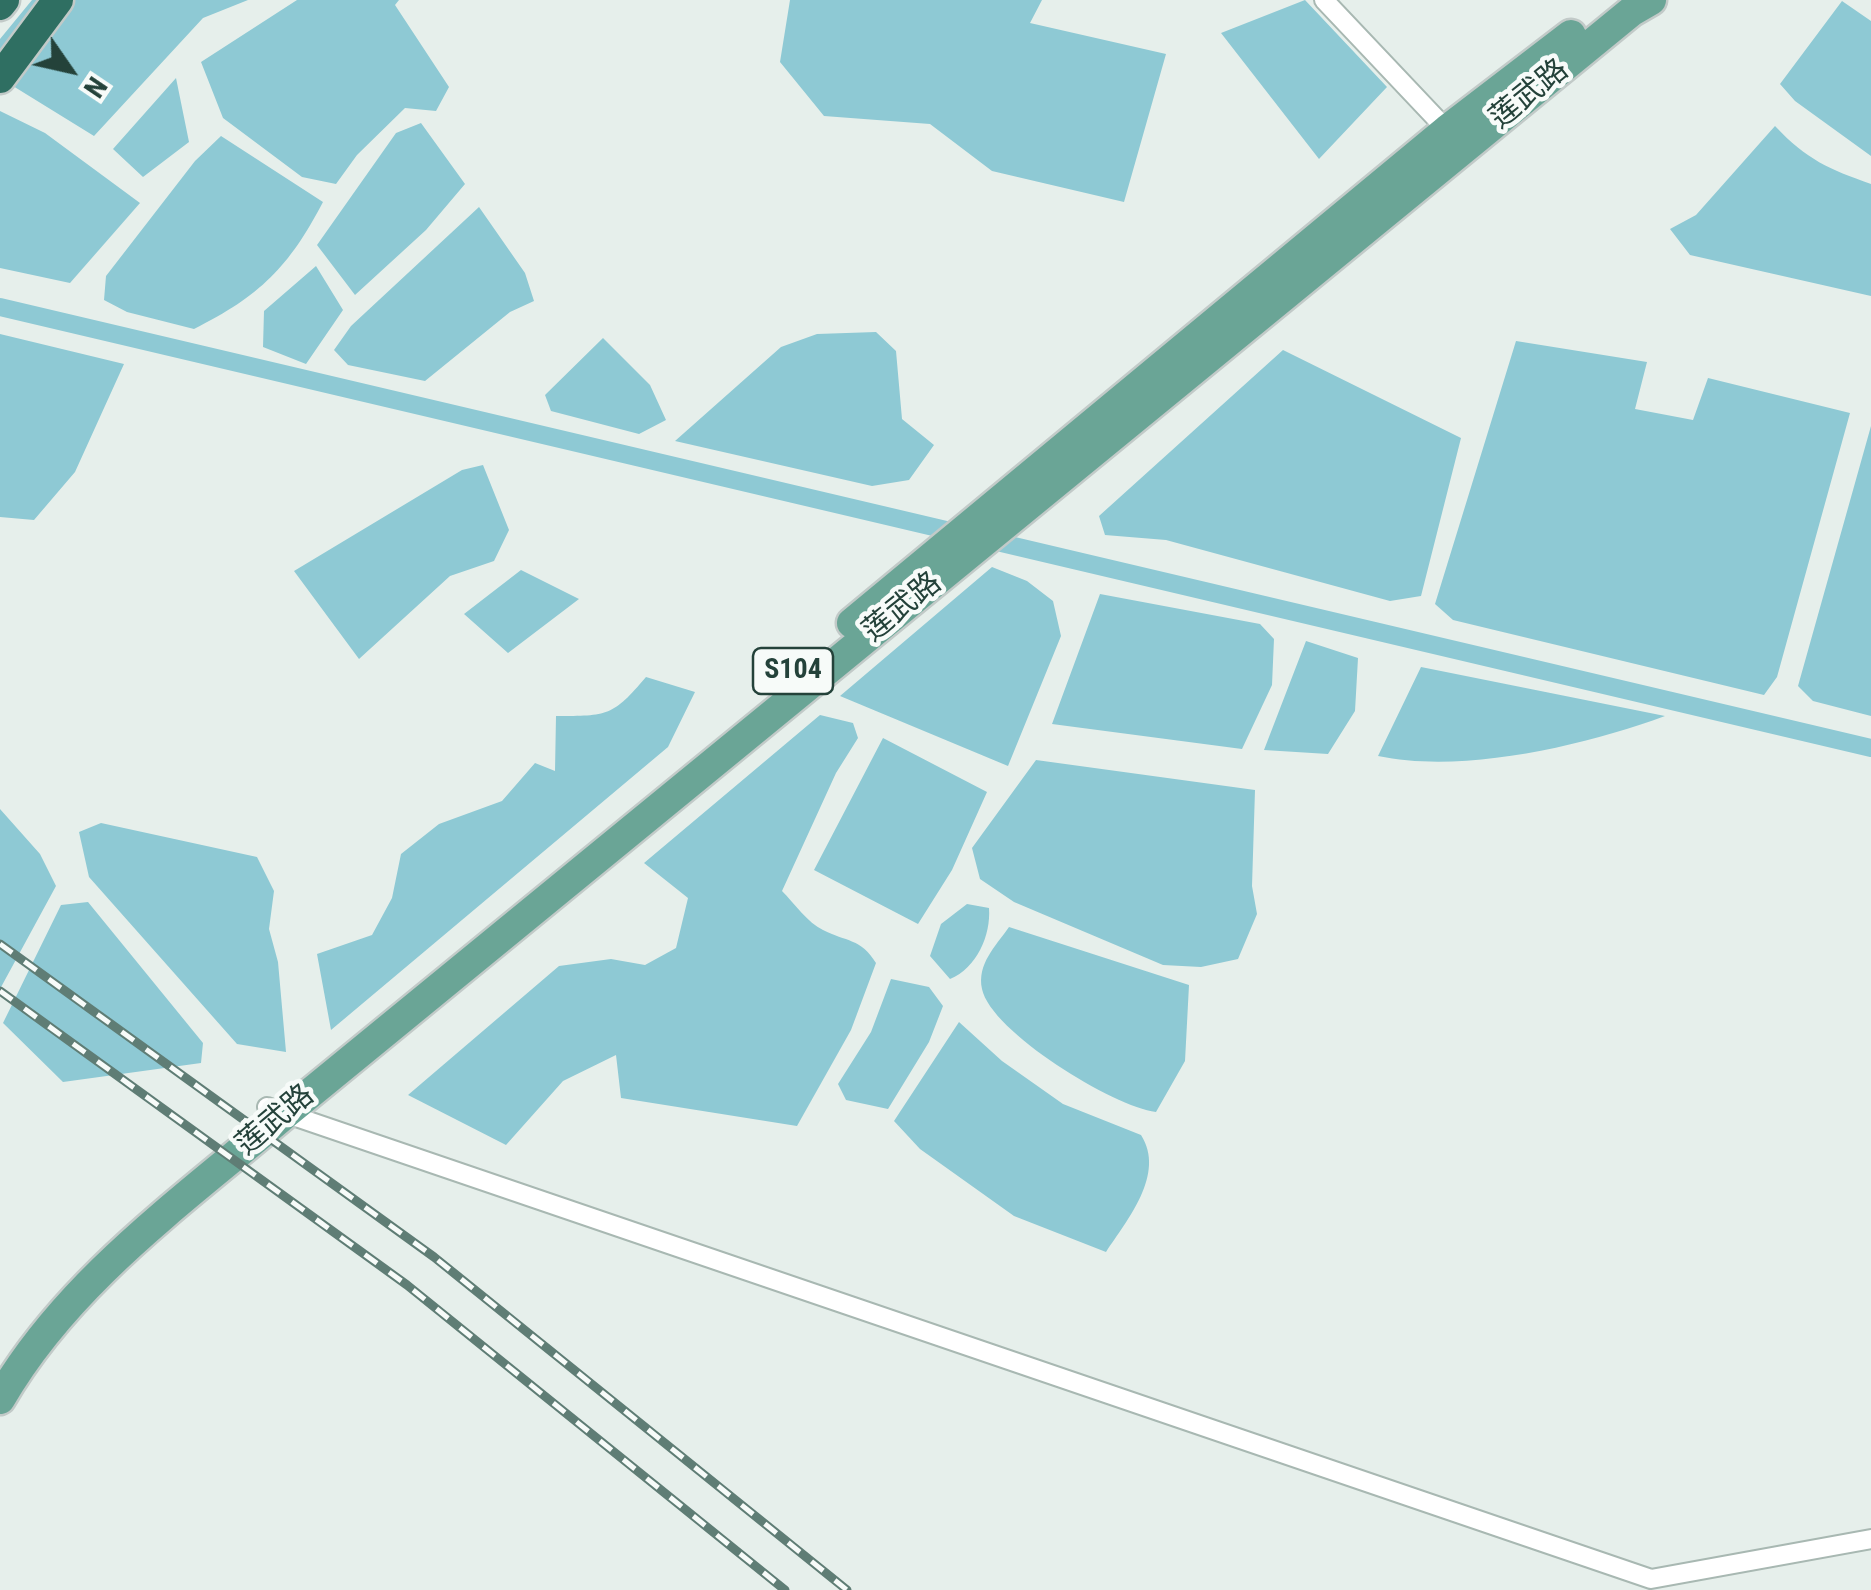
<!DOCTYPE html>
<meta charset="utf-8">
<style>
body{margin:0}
#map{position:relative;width:1871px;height:1590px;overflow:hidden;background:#e6efeb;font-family:"Roboto Condensed",sans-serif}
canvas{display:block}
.north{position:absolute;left:20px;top:20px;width:100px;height:100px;-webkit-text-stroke:8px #f7fbf9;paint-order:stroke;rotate:124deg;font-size:28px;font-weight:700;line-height:40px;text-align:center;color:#24423a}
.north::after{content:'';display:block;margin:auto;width:35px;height:45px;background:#24423a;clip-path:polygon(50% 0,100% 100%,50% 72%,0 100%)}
</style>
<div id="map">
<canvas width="1871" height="1590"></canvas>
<div class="north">N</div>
</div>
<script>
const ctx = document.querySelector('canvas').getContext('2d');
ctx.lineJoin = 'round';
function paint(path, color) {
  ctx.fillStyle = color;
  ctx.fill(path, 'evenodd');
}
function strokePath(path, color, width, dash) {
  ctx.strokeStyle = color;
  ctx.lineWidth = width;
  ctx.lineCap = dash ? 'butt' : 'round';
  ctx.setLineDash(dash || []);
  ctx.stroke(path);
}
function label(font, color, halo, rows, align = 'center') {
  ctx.font = font + ' "Roboto Condensed","Noto Sans SC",sans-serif';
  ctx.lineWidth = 9;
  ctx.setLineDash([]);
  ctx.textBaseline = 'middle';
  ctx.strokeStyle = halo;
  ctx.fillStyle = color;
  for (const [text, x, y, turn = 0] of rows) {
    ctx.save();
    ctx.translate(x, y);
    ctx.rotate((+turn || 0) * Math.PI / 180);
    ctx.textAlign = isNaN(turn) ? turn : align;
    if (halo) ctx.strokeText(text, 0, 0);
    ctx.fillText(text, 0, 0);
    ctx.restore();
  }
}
const water = new Path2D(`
 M 32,0 L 248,0 L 203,18 L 94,136 L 0,78 L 0,39 Z
 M 297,0 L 399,0 L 395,5 L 449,87 L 436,111 L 405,108 L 357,155 L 336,184 L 302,177 L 223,118 L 201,62 Z
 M 790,0 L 1042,0 L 1030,23 L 1166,54 L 1124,202 L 992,171 L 930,124 L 824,116 L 780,62 Z
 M 1305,0 L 1387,87 L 1319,159 L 1221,33 Z
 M 1842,1 L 1871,21 L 1871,156 L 1795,101 L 1780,84 Z
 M 176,78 L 189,142 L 143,177 L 113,149 Z
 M 0,111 L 45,133 L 140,203 L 70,283 L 0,268 Z
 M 421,123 L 465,184 L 426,230 L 355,295 L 317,245 L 396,133 Z
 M 1775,126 C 1807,160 1829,169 1871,184 L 1871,296 L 1690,255 L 1670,229 L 1696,215 Z
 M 221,136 L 323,202 C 289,267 260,296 194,329 L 127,312 L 104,300 L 106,276 L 195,161 Z
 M 479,207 L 525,273 L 534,301 L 510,312 L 425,381 L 348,365 L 334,350 L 351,326 Z
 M 316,266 L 343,310 L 306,364 L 263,347 L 264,311 Z
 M 876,332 L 896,351 L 902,419 L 934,445 L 909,480 L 872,486 L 675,441 L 781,347 L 817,334 Z
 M 0,334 L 124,364 L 75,472 L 34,520 L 0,517 Z
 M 603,338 L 650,385 L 666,420 L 639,434 L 551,411 L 545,395 Z
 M 1516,341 L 1647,362 L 1635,409 L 1693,420 L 1708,378 L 1850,413 L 1777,677 L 1764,695 L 1453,620 L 1435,604 Z
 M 1283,350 L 1461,438 L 1421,596 L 1390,601 L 1166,540 L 1105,535 L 1099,516 Z
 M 1871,426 L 1871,716 L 1813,701 L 1798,686 Z
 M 483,465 L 509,530 L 494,561 L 450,576 L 359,659 L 294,571 L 462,470 Z
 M 992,567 L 1027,581 L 1053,601 L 1061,636 L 1008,766 L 840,696 Z
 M 521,570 L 579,599 L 508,653 L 464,614 Z
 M 1100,594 L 1260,624 L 1274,639 L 1272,685 L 1242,749 L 1052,724 Z
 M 1306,641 L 1358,658 L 1355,711 L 1328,754 L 1264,750 Z
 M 1421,667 L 1665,716 C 1583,746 1463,774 1378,756 Z
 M 646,677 L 695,692 L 668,747 L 331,1030 L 317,954 L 372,935 L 392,898 L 401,854 L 439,824 L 502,801 L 535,763 L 555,771 L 556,716 C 608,716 613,716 646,677 Z
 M 820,715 L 853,723 L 858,738 L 836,773 L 782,891 C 794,903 808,923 823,930 C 846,942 861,938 876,963 L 851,1030 L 797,1126 L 621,1098 L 616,1055 L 563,1081 L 506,1145 L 408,1095 L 559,966 L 611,959 L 645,965 L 676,948 L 688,898 L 644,863 Z
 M 883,738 L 987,792 L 952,870 L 918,924 L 814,870 Z
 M 1036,760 L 1255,790 L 1252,886 L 1257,914 L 1238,959 L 1201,967 L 1163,965 L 1014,902 L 980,879 L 972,848 Z
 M 0,809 L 40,854 L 56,886 L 0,989 Z
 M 101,823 L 257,857 L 274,891 L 269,929 L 278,962 L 286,1052 L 237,1044 L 89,877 L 79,832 Z
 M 88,902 L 203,1043 L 201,1063 L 63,1082 L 3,1023 L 61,905 Z
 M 967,904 L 989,908 C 991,935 977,968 950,979 L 930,956 L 941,924 Z
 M 1009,927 L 1189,985 L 1185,1061 L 1156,1112 C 1114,1107 991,1032 982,989 C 977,964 995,947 1009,927 Z
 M 891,979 L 929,987 L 943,1006 L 929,1042 L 888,1109 L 846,1100 L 838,1084 L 871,1032 Z
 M 959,1022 L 1002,1061 L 1063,1104 L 1141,1135 C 1166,1174 1127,1220 1106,1252 L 1014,1216 L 920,1149 L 894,1121 Z`);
const canal = new Path2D(`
 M 0,307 L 1871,748`);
const street = new Path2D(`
 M 1324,0 L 1447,130
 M 267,1107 L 1651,1579 L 1871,1539`);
const primary = new Path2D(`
 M 852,623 L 1447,130 L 1571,35
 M 0,1399 C 68,1281 184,1200 286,1113 L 1632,11 L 1651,0`);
const highway = new Path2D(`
 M 0,5 L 4,0
 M 0,78 L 58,0`);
const rail = new Path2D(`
 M 0,944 L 434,1257 L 847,1590
 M 0,991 L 407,1285 L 785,1590`);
const shields = [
 [793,671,80]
];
const shieldNames = [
 ["S104",793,671]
];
const streetNames = [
 ["莲武路",1530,95,-39],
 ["莲武路",903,608,-39],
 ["莲武路",276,1121,-40]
];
paint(water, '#8ec9d4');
strokePath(canal, '#8ec9d4', 18);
strokePath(street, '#a8b8b2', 22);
strokePath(primary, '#c2cac8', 35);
strokePath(highway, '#c2cac8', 35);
strokePath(street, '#fff', 18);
strokePath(primary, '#6aa596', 30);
strokePath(highway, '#2f6f62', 30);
strokePath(rail, '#5f7d75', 9);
strokePath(rail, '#f7fbf9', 5, [15]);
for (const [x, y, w] of shields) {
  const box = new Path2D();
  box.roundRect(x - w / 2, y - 23, w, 46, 8);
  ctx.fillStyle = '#f7fbf9';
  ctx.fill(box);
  strokePath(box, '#24423a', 2.5);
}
label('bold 28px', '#24423a', null, shieldNames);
label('30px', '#24423a', '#f7fbf9', streetNames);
</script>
